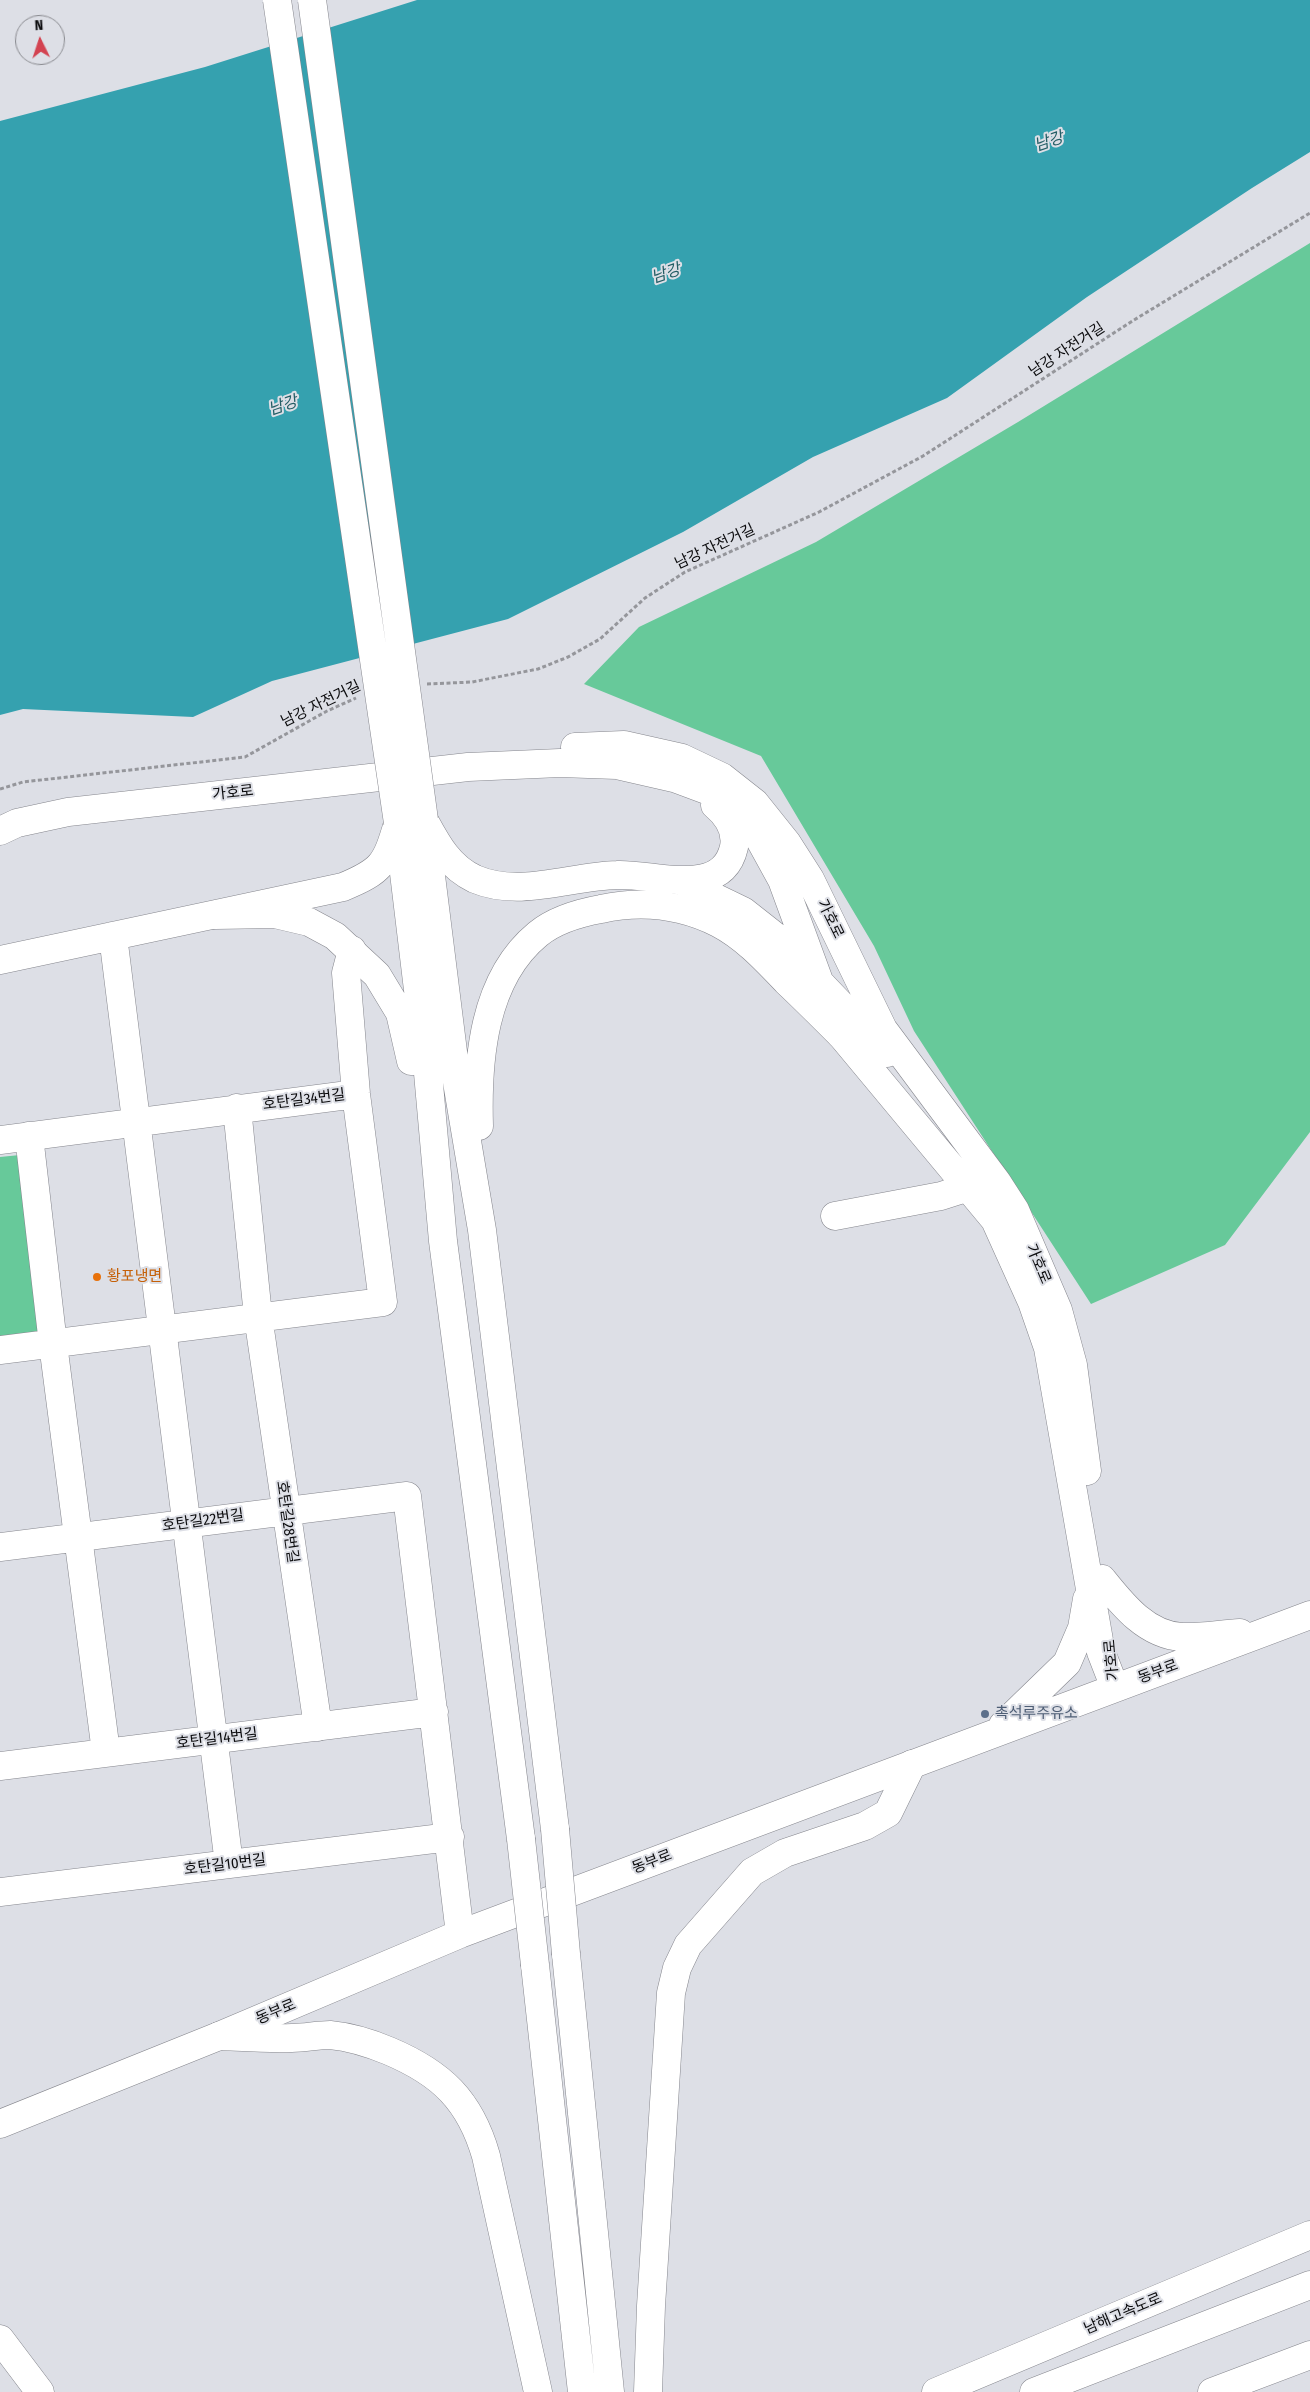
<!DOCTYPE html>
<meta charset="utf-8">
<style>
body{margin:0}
#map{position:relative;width:1310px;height:2392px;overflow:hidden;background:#dddfe6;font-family:"Fira Sans Condensed",sans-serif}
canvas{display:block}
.north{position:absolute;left:15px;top:15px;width:50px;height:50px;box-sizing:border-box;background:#dddfe6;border:1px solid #898a8f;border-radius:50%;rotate:356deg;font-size:14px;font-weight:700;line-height:20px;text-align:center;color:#0b0b0d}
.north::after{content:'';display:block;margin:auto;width:18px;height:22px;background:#d34351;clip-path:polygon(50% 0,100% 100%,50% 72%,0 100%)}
</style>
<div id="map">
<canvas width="1310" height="2392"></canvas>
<div class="north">N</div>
</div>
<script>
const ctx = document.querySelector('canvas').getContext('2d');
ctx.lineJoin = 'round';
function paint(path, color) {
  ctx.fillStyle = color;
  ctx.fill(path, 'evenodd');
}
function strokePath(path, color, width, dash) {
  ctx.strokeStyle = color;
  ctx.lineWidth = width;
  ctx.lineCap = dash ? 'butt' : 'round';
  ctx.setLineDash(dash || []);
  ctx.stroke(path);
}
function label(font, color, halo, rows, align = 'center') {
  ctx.font = font + ' "Fira Sans Condensed","Noto Sans KR",sans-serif';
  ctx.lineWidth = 4;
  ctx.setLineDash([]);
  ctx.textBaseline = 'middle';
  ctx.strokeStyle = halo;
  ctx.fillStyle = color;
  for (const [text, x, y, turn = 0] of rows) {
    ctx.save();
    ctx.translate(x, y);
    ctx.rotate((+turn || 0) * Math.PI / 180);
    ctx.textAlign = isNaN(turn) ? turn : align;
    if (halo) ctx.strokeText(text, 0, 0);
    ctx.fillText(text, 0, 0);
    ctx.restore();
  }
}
const green = new Path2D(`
 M 1310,243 L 1310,1132 L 1225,1245 L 1091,1304 L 914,1031 L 874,946 L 761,756 L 584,684 L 639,627 L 816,542 L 1018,422 Z
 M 20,1155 L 43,1336 L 0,1341 L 0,1157 Z`);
const water = new Path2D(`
 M 417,0 L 1310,0 L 1310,152 L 1252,188 L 1087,297 L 947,398 L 813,457 L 683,532 L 508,619 L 272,681 L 193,717 L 23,709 L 0,715 L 0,121 L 205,67 Z`);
const path = new Path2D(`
 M 427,684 L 472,682 L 538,669 L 568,657 L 600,639 L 645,598 L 685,572 L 819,512 L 923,456 L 1134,320 L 1310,213
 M 0,789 L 23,782 L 245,757 L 327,711 L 356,698`);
const minor = new Path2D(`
 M 575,747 L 624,745 L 682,758 L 722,777 L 755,803 L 787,843 L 810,879 L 883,1029 L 997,1182 L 1015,1210 L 1058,1310 L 1073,1365 L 1087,1471
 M 424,820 C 437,844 449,867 475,879 C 520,898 571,876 617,875 C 654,873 722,900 734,847 C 737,830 728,816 715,805
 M 0,831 L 17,823 L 68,812 L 468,767 L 560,763 L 617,765 L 674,778 L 717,794 L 741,813 L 760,840 L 782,880 L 837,1030 L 995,1220 L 1032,1302 L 1048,1348 L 1101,1652 L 1115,1688
 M 681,881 L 743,911 L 776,937 L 887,1053
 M 113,936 L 229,1864
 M 0,960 L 343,887 C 382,871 386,864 398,823
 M 237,1108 L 258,1316 L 318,1727
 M 29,1136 L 53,1344 L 106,1752
 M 0,1140 L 356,1094
 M 835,1216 L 941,1196 L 969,1187 L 979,1175
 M 0,1350 L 383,1302 L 356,1094 L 346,973 L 352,950
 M 0,1547 L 407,1496 L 460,1934
 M 1102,1579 C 1122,1604 1146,1635 1182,1637 C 1201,1638 1221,1634 1240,1633
 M 1003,1725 L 1067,1663 L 1082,1628 L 1087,1599
 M 0,1766 L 434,1712
 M 0,1892 L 450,1837
 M 0,2124 L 219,2036 L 460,1934 L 1310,1615
 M 0,2339 L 40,2392`);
const highway = new Path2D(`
 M 424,820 L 456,1076 L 482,1230 L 555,1829
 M 398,823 L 428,1073 L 443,1241 L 521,1839
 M 215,915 L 275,914 L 309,922 L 335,936 L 377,975 L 400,1013 L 411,1061
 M 479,1126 C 477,1060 483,979 538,934 C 555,920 579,913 601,909 C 642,900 680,904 718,923 C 745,937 766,960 787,982 C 805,999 823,1017 841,1035
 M 566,1954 L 610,2392
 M 535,1965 L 582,2392
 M 219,2036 C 243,2037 268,2039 292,2038 C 305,2038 318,2035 330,2035 C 351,2037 370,2043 389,2051 C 441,2073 470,2100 486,2156 L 538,2392
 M 648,2392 L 651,2306 L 671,1993 L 677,1968 L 688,1945 L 752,1872 L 785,1853 L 865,1826 L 888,1813 L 912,1764
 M 936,2392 L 1310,2235
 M 1034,2392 L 1310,2285
 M 1212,2392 L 1310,2355`);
const minorBridge = new Path2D(`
 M 277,0 L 398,823
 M 312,0 L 424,820`);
const highwayBridge = new Path2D(`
 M 555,1829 L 566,1954
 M 521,1839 L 535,1965`);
const markers = [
 [97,1277,5,"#e8710a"],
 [985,1714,5,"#5c6f8a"]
];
const streetNames = [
 ["남강 자전거길",1067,350,-33],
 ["남강 자전거길",715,547,-25],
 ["남강 자전거길",321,704,-26],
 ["가호로",233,793,-6],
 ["가호로",830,919,64],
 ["호탄길34번길",304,1100,-7],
 ["가호로",1038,1264,67],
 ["호탄길22번길",203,1521,-8],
 ["호탄길28번길",287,1522,82],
 ["가호로",1112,1660,-95],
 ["동부로",1158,1672,-20],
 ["호탄길14번길",217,1739,-7],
 ["동부로",652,1862,-21],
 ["호탄길10번길",225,1865,-7],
 ["동부로",276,2012,-23],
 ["남해고속도로",1123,2314,-23]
];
const foodNames = [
 ["황포냉면",107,1277]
];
const serviceNames = [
 ["촉석루주유소",995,1714]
];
const waterNames = [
 ["남강",1049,142,-19],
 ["남강",666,274,-19],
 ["남강",283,406,-19]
];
paint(green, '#67c99a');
paint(water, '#35a1af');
strokePath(minor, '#85868d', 29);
strokePath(highway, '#85868d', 29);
strokePath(path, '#95969b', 3, [4, 2.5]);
strokePath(minor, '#fff', 28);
strokePath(highway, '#fff', 28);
strokePath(minorBridge, '#85868d', 29, []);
strokePath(highwayBridge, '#85868d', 29, []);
strokePath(minorBridge, '#fff', 28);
strokePath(highwayBridge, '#fff', 28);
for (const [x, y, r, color] of markers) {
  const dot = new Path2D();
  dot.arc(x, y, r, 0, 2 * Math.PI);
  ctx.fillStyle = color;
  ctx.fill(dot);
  strokePath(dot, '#dddfe6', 2);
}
label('15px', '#0b0b0d', '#dddfe6', streetNames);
label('15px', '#c56008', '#dddfe6', foodNames, 'left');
label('15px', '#4e5e75', '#dddfe6', serviceNames, 'left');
label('italic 16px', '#235d65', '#dddfe6', waterNames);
</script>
